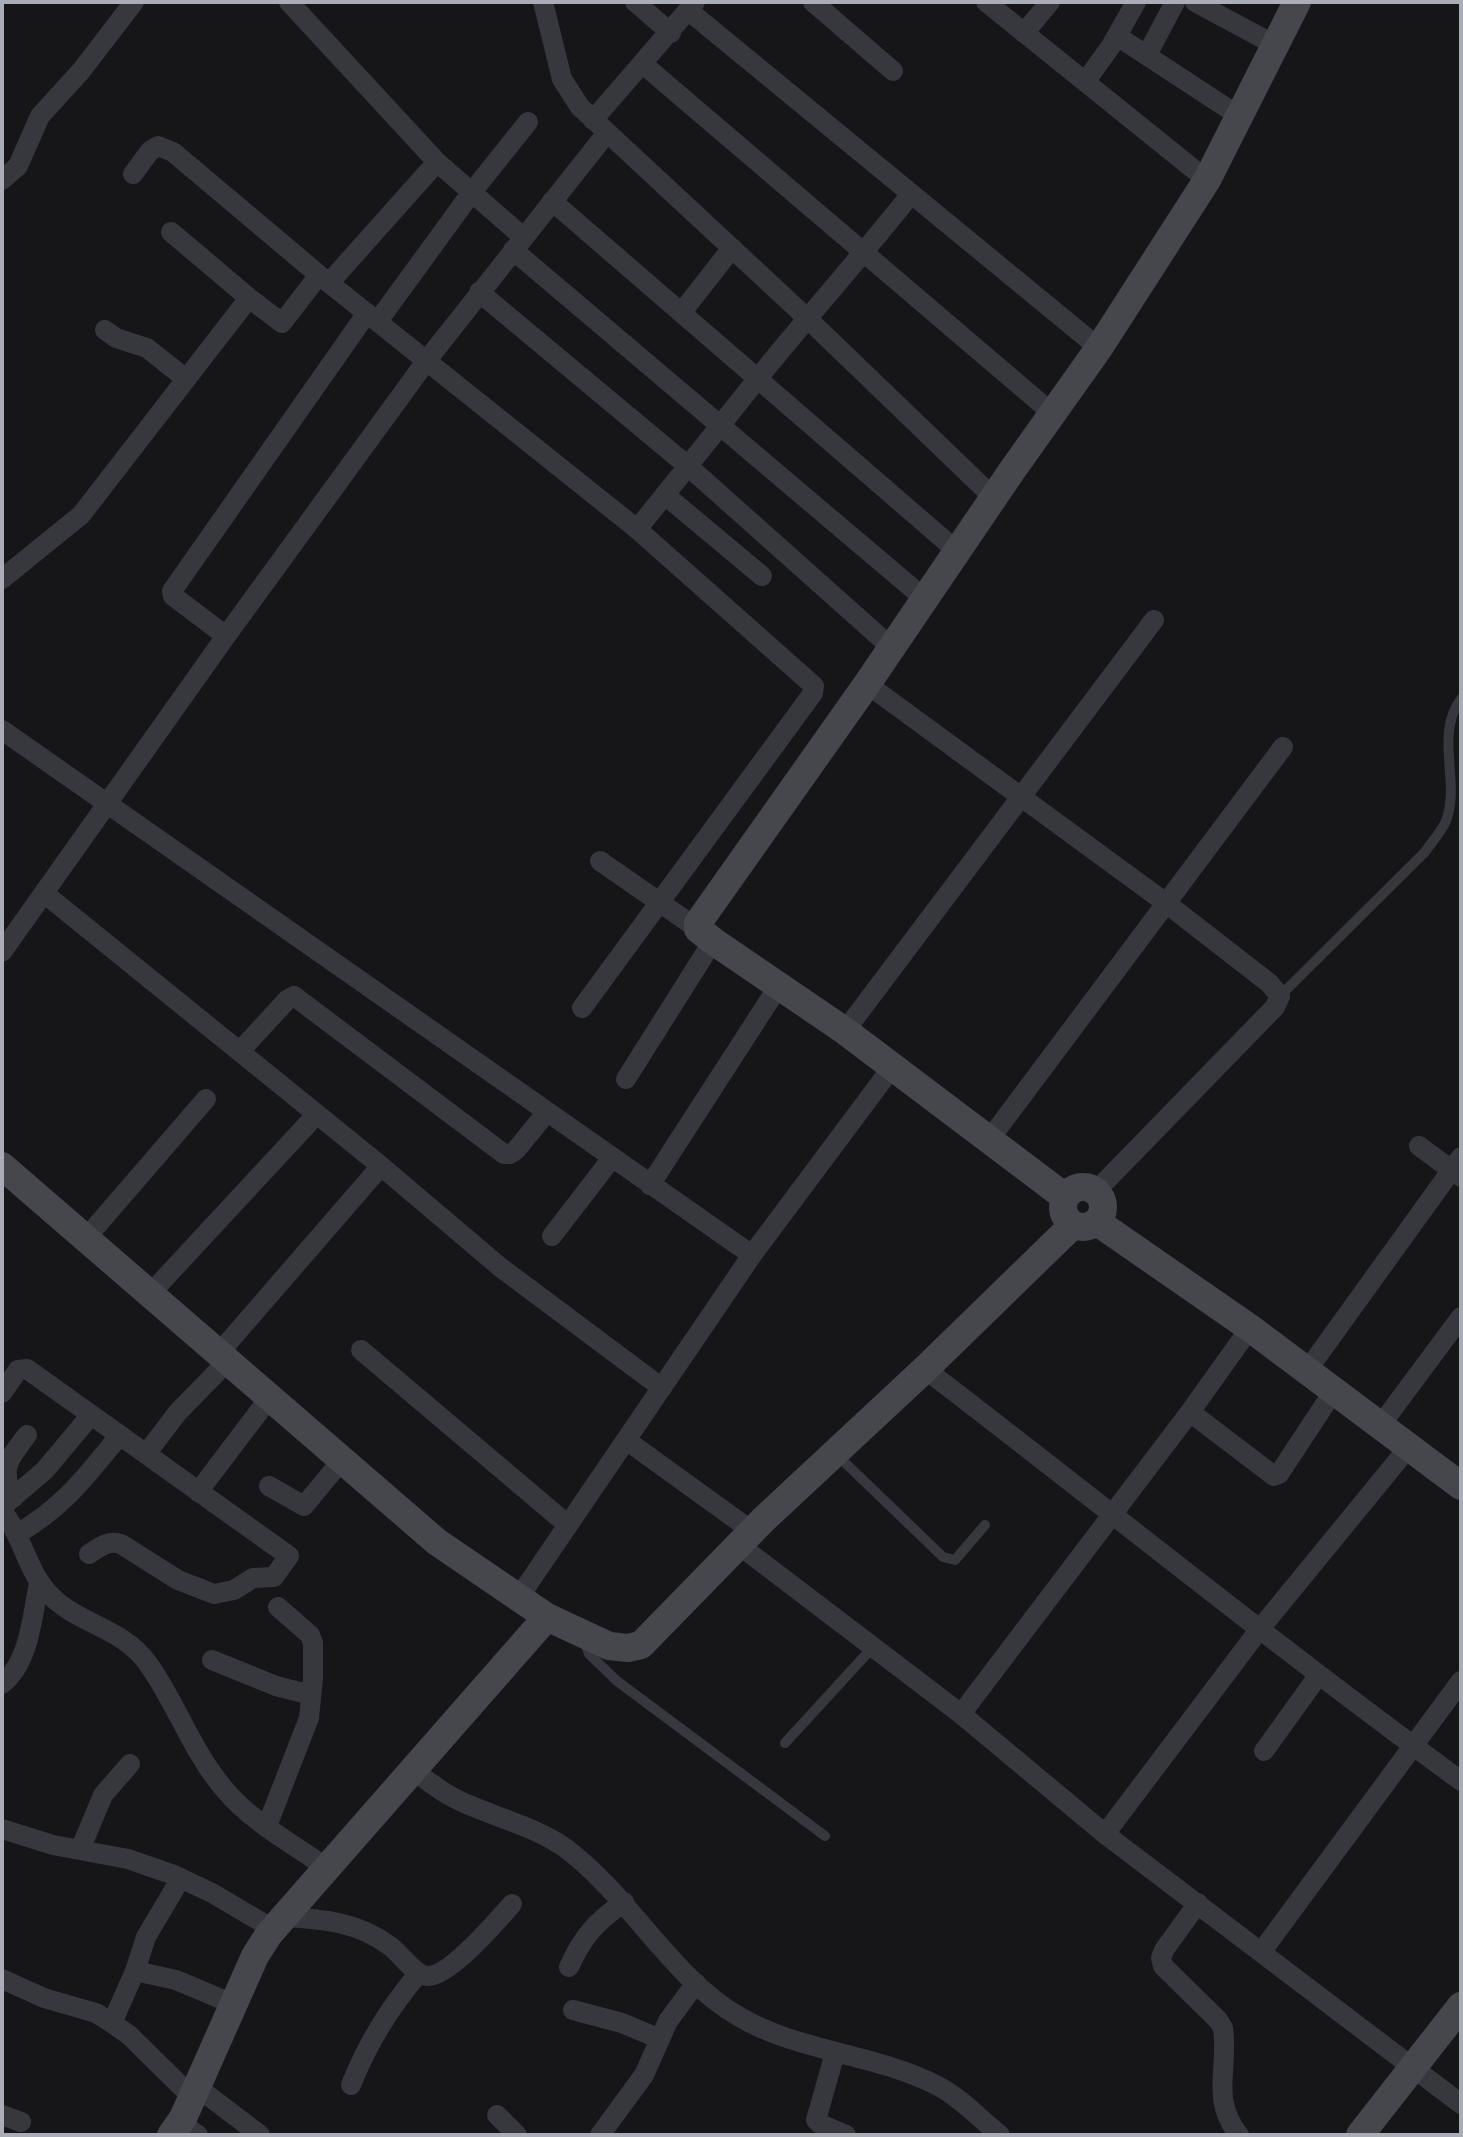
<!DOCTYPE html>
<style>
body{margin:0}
#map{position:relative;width:1463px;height:2137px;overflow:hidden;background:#161618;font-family:"Sofia Sans Condensed",sans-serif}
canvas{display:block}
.frame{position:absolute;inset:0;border:4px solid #a8adb8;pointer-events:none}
</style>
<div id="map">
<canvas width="1463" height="2137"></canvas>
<div class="frame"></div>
</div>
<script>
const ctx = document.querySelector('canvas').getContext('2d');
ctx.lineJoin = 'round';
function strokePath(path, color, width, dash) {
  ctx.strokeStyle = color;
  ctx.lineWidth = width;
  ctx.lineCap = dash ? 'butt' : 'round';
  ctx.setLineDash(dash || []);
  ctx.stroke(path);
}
const lane = new Path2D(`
 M 1280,996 L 1425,852 C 1432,842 1441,832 1446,821 C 1461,782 1434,735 1461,699
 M 837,1455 L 943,1557 L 955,1560 L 985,1525
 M 584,1639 L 589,1654 L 617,1681 L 825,1836
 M 785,1743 L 873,1647`);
const street = new Path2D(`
 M 289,2 L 437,162 L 523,237
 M 543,2 L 562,79 L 580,107 L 808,319 L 994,498
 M 635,2 L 671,33
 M 813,2 L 893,71
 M 986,2 L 1207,180
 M 1195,2 L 1275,45
 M 689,11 L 1099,348
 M 1024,33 L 1050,2
 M 1117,36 L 1239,116
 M 1147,55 L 1175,2
 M 644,65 L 1052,413
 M 1085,82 L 1111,46 L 1136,2
 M 593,120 L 695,2
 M 133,174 L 150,151 L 158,146 L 173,152 L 319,275 L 637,529 L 814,686 L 813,693 L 582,1008
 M 2,180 L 18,166 L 40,116 L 81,71 L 134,2
 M 552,201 L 957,551
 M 171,232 L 249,298 L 282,323 L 319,275
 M 513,250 L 925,599
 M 329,283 L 437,162
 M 479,292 L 689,467 L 892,648
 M 682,312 L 732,248
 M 378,321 L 472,192 L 528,122
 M 105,330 L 116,338 L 147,348 L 186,379
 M 665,495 L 762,576
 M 637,529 C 678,479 718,428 759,377 C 809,315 862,256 911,194
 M 2,579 L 81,515 L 249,298
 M 226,636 L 173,596 L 172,591 L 367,313
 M 867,684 L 1166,903 L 1269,983 L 1280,996 L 1275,1007 L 1096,1191
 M 2,730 L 752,1255
 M 600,861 L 698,929
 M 45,894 L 381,1166 L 500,1267 L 662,1388
 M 2,952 L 226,636 L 427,360 L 606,134
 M 845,1031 L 1154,620
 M 240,1051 L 287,1000 L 294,996 L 504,1154 L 510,1154 L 516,1150 L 547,1112
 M 626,1079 L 713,941
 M 989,1140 L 1283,747
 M 1419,1146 L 1461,1177
 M 650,1185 L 778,987
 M 552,1236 L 612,1158
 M 86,1238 L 206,1099
 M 150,1294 L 317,1114
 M 361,1350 L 568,1525
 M 219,1353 L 381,1166
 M 925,1369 C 1104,1506 1279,1648 1461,1781
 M 1306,1372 L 1461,1157
 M 2,1393 L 18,1370 L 27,1369 L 289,1556 L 274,1577 L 253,1578 L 234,1590 L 214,1594 L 178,1580 L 121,1544 C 108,1540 100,1547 89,1554
 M 1190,1412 L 1274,1476 L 1279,1474 L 1333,1392
 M 1380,1426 L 1461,1317
 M 626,1440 L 752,1531
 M 146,1454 L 178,1412 L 228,1361
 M 269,1486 L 304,1506 L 342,1460
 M 198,1492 L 270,1397
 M 13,1498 C 0,1468 8,1460 27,1435
 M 2,1507 L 45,1470 L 91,1415
 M 2,1511 C 23,1536 27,1572 50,1595 C 79,1625 123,1627 149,1665 C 177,1705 193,1753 225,1790 C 252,1822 293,1844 327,1868
 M 17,1534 C 64,1507 86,1476 120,1435
 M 739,1545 L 961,1714 L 1105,1834 L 1461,2104
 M 519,1597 L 752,1255 L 893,1066
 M 212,1660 L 276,1686 L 311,1695
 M 2,1684 C 30,1662 32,1616 39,1583
 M 961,1714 L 1190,1412 L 1250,1328
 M 1264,1751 L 1318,1676
 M 413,1770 C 428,1781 442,1793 458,1800 C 493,1817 532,1825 564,1847 C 628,1894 672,1978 738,2016 C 800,2053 875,2053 938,2086 C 961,2098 980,2119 1000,2135
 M 267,1826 L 309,1718 L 313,1679 L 313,1643 L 310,1635 L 278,1607
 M 2,1829 L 53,1845 L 128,1859 L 174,1875 L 212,1893 L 273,1929
 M 1105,1834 L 1259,1630 L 1408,1448
 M 80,1850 L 103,1795 L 130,1764
 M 1198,1903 L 1164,1950 L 1161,1958 L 1163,1966 L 1218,2020 L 1223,2028 C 1229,2068 1210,2099 1239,2135
 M 284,1917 C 323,1919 358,1922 390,1946 C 401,1954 415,1976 428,1976 C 450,1976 497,1921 512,1904
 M 1262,1951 L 1461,1681
 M 569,1967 C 583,1936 596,1922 624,1902
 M 135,1971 L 176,1980 L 233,2004
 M 2,1979 L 44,1998 L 96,2013 L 112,2023 L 129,2035 L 192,2097
 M 573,2010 L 622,2023 L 660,2039
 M 112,2023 L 135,1971 L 146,1937 L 181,1878
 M 835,2053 L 816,2120 L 820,2124 L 846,2135
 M 351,2085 C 368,2042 389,2008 419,1973
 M 197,2087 L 260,2135
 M 2,2115 L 21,2122
 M 497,2115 L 517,2135
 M 180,2122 L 198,2135
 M 600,2135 L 644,2075 L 668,2021 L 696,1983`);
const secondary = new Path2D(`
 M 2,1166 L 437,1542 L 547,1617 L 609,1646 L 628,1648 L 641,1645 L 763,1520 L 925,1369 L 1073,1225
 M1063 1207a20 20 0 1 1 40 0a20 20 0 1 1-40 0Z
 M 1065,1197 L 845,1031 L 713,941 L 698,929 L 698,923 L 867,684 L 1011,472 L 1099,348 L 1207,180 L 1297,2
 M 1097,1222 L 1250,1328 L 1461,1486
 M 171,2135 L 183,2118 L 255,1956 L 269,1934 L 547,1617
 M 1360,2135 L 1461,2006`);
strokePath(lane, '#37383d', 10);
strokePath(street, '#37383d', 20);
strokePath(secondary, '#45474d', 28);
</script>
